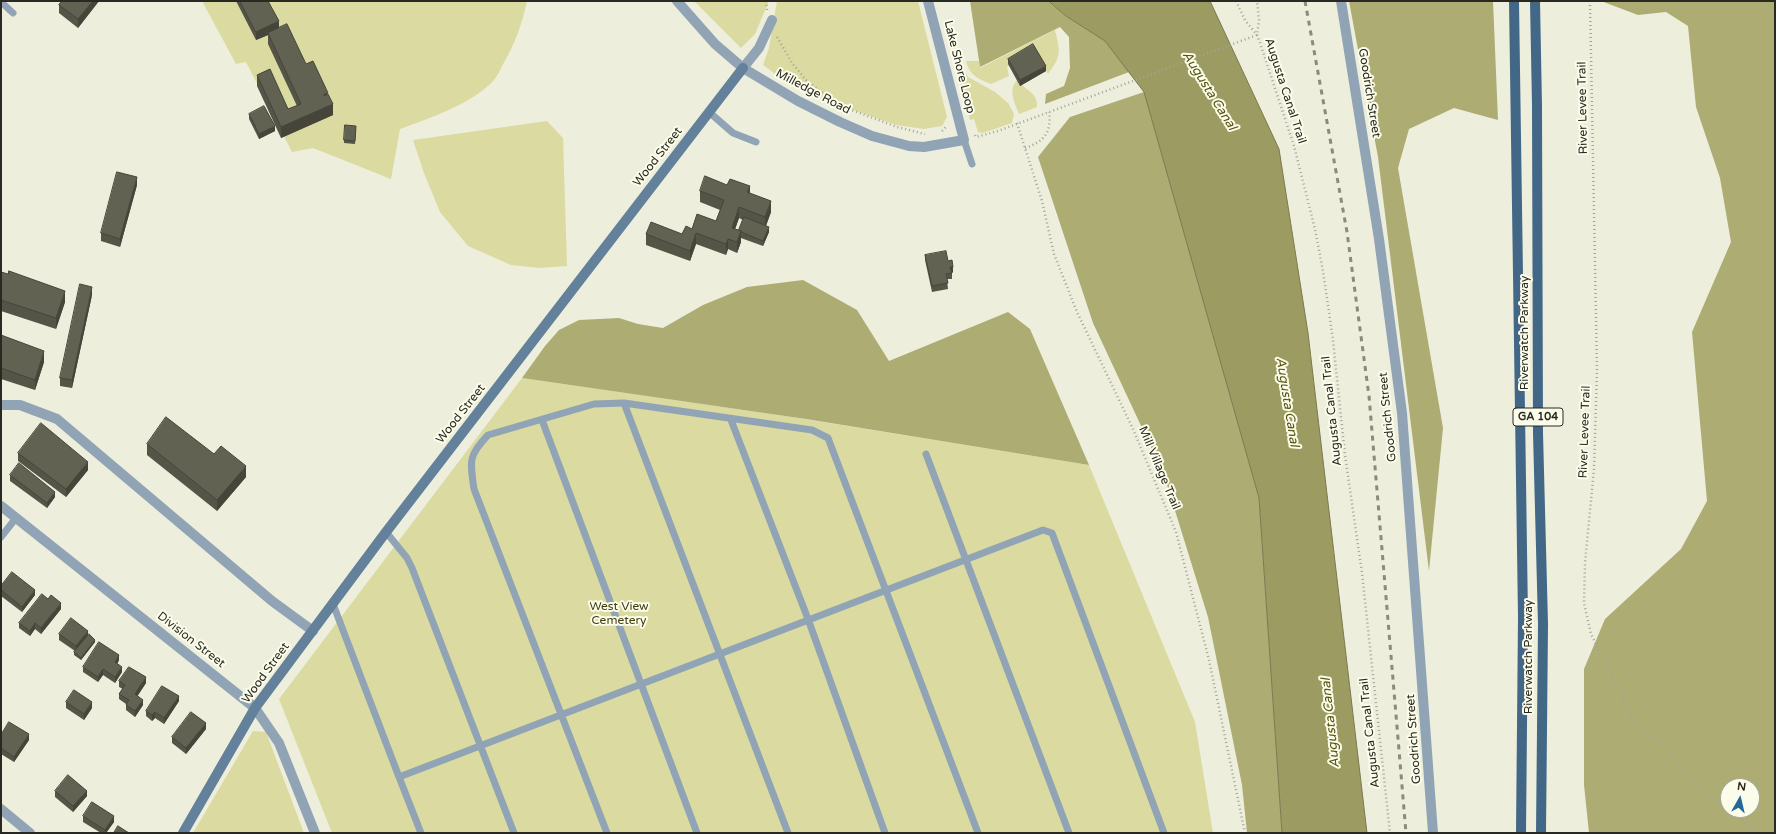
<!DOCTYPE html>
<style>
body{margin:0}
#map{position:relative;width:1776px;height:834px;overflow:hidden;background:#eed;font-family:"Varela Round",sans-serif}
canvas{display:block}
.frame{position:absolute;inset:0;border:2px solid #292922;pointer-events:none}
.north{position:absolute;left:1720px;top:778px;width:40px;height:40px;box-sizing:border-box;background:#fbfcea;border:1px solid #a7a89a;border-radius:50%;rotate:8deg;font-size:11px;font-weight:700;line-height:16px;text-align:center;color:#292922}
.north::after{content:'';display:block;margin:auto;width:14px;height:18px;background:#21689c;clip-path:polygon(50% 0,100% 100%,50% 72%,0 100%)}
</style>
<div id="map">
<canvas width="1776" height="834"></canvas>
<div class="frame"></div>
<div class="north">N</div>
</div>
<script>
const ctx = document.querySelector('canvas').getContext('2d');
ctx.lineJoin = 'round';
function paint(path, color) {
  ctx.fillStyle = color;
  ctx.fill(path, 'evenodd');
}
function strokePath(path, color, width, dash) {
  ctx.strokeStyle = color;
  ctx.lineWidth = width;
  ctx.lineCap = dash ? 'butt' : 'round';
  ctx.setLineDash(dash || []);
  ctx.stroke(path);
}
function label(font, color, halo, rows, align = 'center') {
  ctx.font = font + ' "Varela Round",sans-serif';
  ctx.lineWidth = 4;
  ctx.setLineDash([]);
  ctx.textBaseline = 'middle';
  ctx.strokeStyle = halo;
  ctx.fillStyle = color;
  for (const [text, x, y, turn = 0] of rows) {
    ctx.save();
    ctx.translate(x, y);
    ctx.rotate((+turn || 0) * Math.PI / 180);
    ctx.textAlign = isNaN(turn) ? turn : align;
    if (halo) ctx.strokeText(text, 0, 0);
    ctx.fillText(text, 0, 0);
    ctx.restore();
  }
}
const green = new Path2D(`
 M 202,1 L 527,1 C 522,25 514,46 502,66 C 500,71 497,76 494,80 C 472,104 430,118 400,129 L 391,179 L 313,148 L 292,152 L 246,62 L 236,64 Z
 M 694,1 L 769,1 L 755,34 L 741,48 Z
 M 777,1 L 918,1 L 947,117 L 942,126 L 924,129 L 896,125 L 822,99 L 785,81 L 763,65 L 769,48 Z
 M 1055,30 C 1060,51 1062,56 1048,74 L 1036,51 L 1007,67 L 1009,76 L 991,84 C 978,79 969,75 966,61 L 979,61 L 980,68 Z
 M 952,54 L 960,54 L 963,67 L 968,77 L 995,92 L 1008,103 L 1014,114 L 1012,123 L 983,133 L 978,132 L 974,119 L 970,120 Z
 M 1018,80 C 1025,91 1038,92 1037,107 L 1019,114 C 1015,104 1007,88 1018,80 Z
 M 547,121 L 563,138 L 567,266 L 540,268 L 511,265 L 468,246 L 440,212 L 424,173 L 413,140 Z
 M 522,378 L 786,416 L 1089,465 L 1195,722 L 1213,833 L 332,833 L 279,699 Z
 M 253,731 L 266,732 L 304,833 L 193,833 Z`);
const forest = new Path2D(`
 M 970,1 L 1049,1 L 1066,16 L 1105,41 L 1129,72 L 1045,104 L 1046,94 L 1064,86 L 1070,68 L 1069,37 L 1060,27 L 980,67 Z
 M 1349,1 L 1493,1 L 1498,120 L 1454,108 L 1409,129 L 1398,168 L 1443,428 L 1429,571 L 1378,157 Z
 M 1601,1 L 1775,1 L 1775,833 L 1589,833 L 1584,785 L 1584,669 L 1605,619 L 1681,549 L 1707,501 L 1692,332 L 1731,242 L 1720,178 L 1696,107 L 1688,26 L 1666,12 L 1638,15 ZM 1728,786 L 1752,786 L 1752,810 L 1728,810 Z
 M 1144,92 L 1259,498 L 1282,833 L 1247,833 L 1242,785 L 1208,617 L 1164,475 L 1093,323 L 1038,157 L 1070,117 Z
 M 803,280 L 857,310 L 889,361 L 1008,312 L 1030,329 L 1089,465 L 806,419 L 522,378 L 545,346 L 559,330 L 579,320 L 619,318 L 638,324 L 663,328 L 703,305 L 747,287 Z`);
const water = new Path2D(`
 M 1049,1 L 1210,1 L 1279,149 L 1308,333 L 1367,833 L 1282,833 L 1259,498 L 1144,92 L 1105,41 L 1066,16 Z`);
const path = new Path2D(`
 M 766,1 L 767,10
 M 1236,1 L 1245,20 L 1257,35 L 1260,43 L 1294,146 L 1315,229 L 1323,271 L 1333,340 L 1345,455 L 1362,573 L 1390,833
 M 1590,1 L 1597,371 L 1594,469 L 1585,563 L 1584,603 L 1591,634 L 1637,727 L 1667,749 L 1699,788 L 1728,809
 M 777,37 L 792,63 L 806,80 L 838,105 L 897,127 L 925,134
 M 1017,123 L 1042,201 L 1054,254 L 1077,312 L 1133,429 L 1176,532 L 1209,660 L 1245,833
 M 942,131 L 946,127
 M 975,135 L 976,137 L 998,131 L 1257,35 L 1259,20 L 1257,1
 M 1025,148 C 1044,142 1052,132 1049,112
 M 1729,810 L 1760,833`);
const lane = new Path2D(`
 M 1,2 L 13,13
 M 709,112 L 733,133 L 756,142
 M 964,140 L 972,164
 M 624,403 L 788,833
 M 542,420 L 697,833
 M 731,420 L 808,619 L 885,833
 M 926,454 L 1069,833
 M 386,532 L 407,558 L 412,568 L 514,833
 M 1,537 L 16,518
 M 333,604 L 399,777 L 1043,530 L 1052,533 L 1164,833
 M 399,777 L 421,833
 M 607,833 L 474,489 C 470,461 468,456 488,435 L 594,404 L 624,403 L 812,430 L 828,438 L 978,833`);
const street = new Path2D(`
 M 677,1 L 715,44 L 743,68 L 798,101 L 840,122 L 872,136 L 909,146 L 924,147 L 964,140 L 928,1
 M 1341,1 L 1379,239 L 1402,413 L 1433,833
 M 743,68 L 759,48 L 772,20
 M 1,405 L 20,405 L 57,419 L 272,601 L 313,631
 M 1,506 L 255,708 L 279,743 L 315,833
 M 1,809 L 30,833`);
const secondary = new Path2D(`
 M 183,833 L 255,708 L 386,532 L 743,68`);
const primary = new Path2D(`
 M 1514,1 L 1523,617 L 1521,833
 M 1535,1 L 1537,106 L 1538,433 L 1543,624 L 1541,833`);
const rail = new Path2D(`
 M 1305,1 L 1347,232 L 1369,396 L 1406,833`);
const wall = new Path2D(`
 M 62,1 L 99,1 L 78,28 L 59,13 L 59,5 Z
 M 236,1 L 268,1 L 279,28 L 328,95 L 333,115 L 281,138 L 257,86 L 257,75 L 288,109 L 297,106 L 268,44 L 268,35 L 256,40 Z
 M 1008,59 L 1046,71 L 1020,86 L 1008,64 Z
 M 249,114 L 275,131 L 259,139 L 249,119 Z
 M 356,129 L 355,144 L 344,143 L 344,140 Z
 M 137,185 L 120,247 L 101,241 L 101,233 Z
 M 700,191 L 750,193 L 771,212 L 766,226 L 769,232 L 763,246 L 741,238 L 741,242 L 737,253 L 728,249 L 726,255 L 696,244 L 690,261 L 646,245 L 646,234 L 682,234 L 692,229 L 716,221 L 720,210 L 700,202 ZM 739,218 L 743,220 L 739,230 L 735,229 Z
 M 925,255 L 948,261 L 953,272 L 952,273 L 952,279 L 947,279 L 948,289 L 932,292 L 925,260 Z
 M 1,272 L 65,302 L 56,329 L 1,311 Z
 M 92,295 L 72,388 L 60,386 L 60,378 Z
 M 1,335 L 44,362 L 35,390 L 1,379 Z
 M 147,444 L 246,477 L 217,511 L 147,455 Z
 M 18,453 L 88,470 L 66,497 L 18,461 Z
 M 10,475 L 55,497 L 47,508 L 10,481 Z
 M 1,586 L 35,595 L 22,612 L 1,596 Z
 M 61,609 L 41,634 L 35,629 L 30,636 L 19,628 L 19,623 Z
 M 59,634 L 88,636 L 95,642 L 81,660 L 74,655 L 74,652 L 75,651 L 59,640 Z
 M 119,660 L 117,664 L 122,672 L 115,683 L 103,675 L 98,682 L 83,672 L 83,667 Z
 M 119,681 L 146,683 L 137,696 L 143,705 L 135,717 L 126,710 L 126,704 L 119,699 L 119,694 L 123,689 L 119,687 Z
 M 179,701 L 164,724 L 155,718 L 152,721 L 146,716 L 146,711 Z
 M 66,702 L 92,708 L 84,720 L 66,708 Z
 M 206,729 L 186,754 L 172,743 L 172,737 Z
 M 1,735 L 29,740 L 14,762 L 1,754 Z
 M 55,791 L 87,796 L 73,812 L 55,797 Z
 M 83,816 L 114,822 L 106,833 L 101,833 L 83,822 Z`);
const shadedWall = new Path2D(`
 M 93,1 L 99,1 L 78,28 L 78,19 Z
 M 279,21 L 279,29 L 268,33 L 268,35 L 256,40 L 256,32 Z
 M 1046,66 L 1046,71 L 1020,86 L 1020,80 Z
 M 333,104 L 333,115 L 281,138 L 281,127 Z
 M 275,126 L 275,131 L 259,139 L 259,134 Z
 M 137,177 L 137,185 L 120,247 L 120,239 Z
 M 750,186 L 750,197 L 747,192 Z
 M 771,201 L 771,212 L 765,228 L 765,217 Z
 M 739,207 L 739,218 L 732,238 L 732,228 Z
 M 769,227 L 769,232 L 763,246 L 763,241 Z
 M 741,231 L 741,242 L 737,253 L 737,242 Z
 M 696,233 L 696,244 L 690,261 L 690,251 Z
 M 728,239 L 728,249 L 726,255 L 726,244 Z
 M 950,267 L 953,267 L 953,272 L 950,273 Z
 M 92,287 L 92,295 L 72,388 L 72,380 Z
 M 65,291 L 65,302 L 56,329 L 56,318 Z
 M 44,351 L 44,362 L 35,390 L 35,380 Z
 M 88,462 L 88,470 L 66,497 L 66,489 Z
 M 246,466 L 246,477 L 217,511 L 217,500 Z
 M 55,492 L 55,497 L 47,508 L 47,503 Z
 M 35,590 L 35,595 L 22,612 L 22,607 Z
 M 61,603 L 61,609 L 41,634 L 41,628 Z
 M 35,623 L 35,629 L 30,636 L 30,631 Z
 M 88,631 L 88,636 L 76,652 L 76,646 Z
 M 95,640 L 95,642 L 81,660 L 81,658 Z
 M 119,655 L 119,660 L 115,668 L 115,662 Z
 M 122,667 L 122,672 L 115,683 L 115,677 Z
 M 103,669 L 103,675 L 98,682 L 98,677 Z
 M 146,677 L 146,683 L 135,700 L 135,694 Z
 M 179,696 L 179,701 L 164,724 L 164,718 Z
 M 143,700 L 143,705 L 135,717 L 135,711 Z
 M 92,702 L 92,708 L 84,720 L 84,714 Z
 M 155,712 L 155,718 L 152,721 L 152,715 Z
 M 206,723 L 206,729 L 186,754 L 186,748 Z
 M 29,734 L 29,740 L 14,762 L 14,757 Z
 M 87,791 L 87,796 L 73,812 L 73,806 Z
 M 114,816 L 114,822 L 106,833 L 105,833 L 105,830 Z`);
const building = new Path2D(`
 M 62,1 L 93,1 L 78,19 L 59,5 Z
 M 240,1 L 268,1 L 279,21 L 256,32 Z
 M 287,24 L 306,64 L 313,61 L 328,93 L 324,94 L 324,96 L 328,94 L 333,104 L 281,127 L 257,75 L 270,69 L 288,109 L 301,104 L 268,33 Z
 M 1033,44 L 1046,66 L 1020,80 L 1008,59 Z
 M 264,106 L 275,126 L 259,134 L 249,114 Z
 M 345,125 L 356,126 L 355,141 L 344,140 Z
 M 117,172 L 137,177 L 120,239 L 101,233 Z
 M 705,176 L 727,185 L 730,179 L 750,186 L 747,192 L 771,201 L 765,217 L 739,207 L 732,228 L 741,231 L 737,242 L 728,239 L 726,244 L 696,233 L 690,251 L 646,234 L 651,222 L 682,234 L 686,226 L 692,229 L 697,214 L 716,221 L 724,200 L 700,191 Z
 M 744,217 L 769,227 L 763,241 L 741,232 L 741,231 L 739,230 Z
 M 946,251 L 948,261 L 952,260 L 953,267 L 950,267 L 952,273 L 946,274 L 948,283 L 932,286 L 925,255 Z
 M 9,271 L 65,291 L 56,318 L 1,300 L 1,301 L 1,272 L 8,274 Z
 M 80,284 L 92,287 L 72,380 L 60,378 Z
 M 1,335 L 44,351 L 35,380 L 1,368 Z
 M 166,417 L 214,454 L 221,446 L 246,466 L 217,500 L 147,444 Z
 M 41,423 L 88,462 L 66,489 L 18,453 Z
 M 19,463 L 55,492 L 47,503 L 10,475 Z
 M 12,572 L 35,590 L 22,607 L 1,590 L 1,586 Z
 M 42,594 L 48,599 L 51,595 L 61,603 L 41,628 L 35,623 L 30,631 L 19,623 Z
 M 71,618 L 88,631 L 76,646 L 59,634 Z
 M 89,634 L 95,640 L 81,658 L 74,652 Z
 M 99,642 L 119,655 L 115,662 L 122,667 L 115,677 L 103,669 L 98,677 L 83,667 Z
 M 129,667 L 146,677 L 135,694 L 143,700 L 135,711 L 126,705 L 129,700 L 119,694 L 125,685 L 119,681 Z
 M 162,686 L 179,696 L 164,718 L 155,712 L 152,715 L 146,711 Z
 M 74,690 L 92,702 L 84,714 L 66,702 Z
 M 191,712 L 206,723 L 186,748 L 172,737 Z
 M 9,722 L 29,734 L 14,757 L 1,748 L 1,735 Z
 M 68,775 L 87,791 L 73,806 L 55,791 Z
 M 92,802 L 114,816 L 105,830 L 83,816 Z
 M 118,826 L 129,833 L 114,833 Z`);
const shields = [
 [1538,417,50]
];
const shieldNames = [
 ["GA 104",1538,417]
];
const streetNames = [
 ["Lake Shore Loop",959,67,76],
 ["Augusta Canal Trail",1285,91,72],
 ["Milledge Road",813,92,28],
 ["Goodrich Street",1369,93,81],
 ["River Levee Trail",1583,108,-91],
 ["Wood Street",658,157,-52],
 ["Riverwatch Parkway",1525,333,-90],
 ["Augusta Canal Trail",1332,411,-96],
 ["Wood Street",461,414,-52],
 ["Goodrich Street",1388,417,-96],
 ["River Levee Trail",1585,432,-88],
 ["Mill Village Trail",1159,468,67],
 ["Division Street",191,640,38],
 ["Riverwatch Parkway",1529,657,-90],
 ["Wood Street",266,673,-54],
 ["Augusta Canal Trail",1370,733,-96],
 ["Goodrich Street",1414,739,-94]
];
const parkNames = [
 ["West View",619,607],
 ["Cemetery",619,621]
];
const waterNames = [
 ["Augusta Canal",1209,91,58],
 ["Augusta Canal",1287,402,81],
 ["Augusta Canal",1331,723,-96]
];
paint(green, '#dadaa1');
paint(forest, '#adac73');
paint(water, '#9c9b62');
strokePath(water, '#7a794f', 1);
strokePath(path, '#a4a497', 2.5, [1, 3]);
strokePath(lane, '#90a4b6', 7);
strokePath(street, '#90a4b6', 10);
strokePath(secondary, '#63819b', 10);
strokePath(primary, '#436786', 10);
strokePath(rail, '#8a8a7e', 3, [5, 5]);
paint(wall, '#545447');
paint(shadedWall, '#45453a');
paint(building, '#626253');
strokePath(building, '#45453a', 1);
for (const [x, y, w] of shields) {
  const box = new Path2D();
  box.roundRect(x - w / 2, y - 9, w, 18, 3);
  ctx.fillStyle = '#fbfcea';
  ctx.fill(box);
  strokePath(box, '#292922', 1);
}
label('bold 11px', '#292922', null, shieldNames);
label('12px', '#292922', '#fbfcea', streetNames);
label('12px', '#3f3e10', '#fbfcea', parkNames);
label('italic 13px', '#565410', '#fbfcea', waterNames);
</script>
